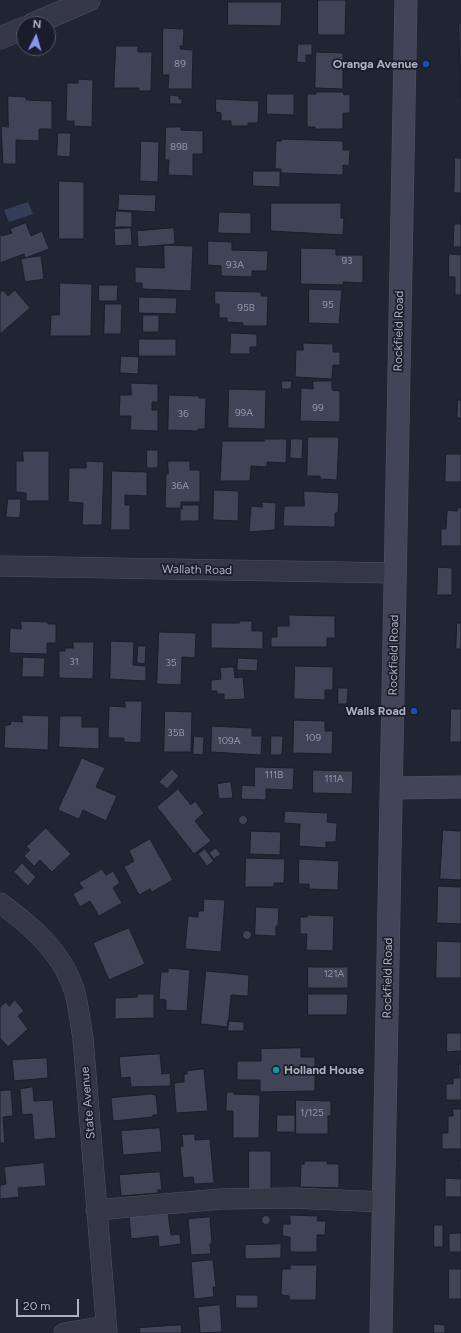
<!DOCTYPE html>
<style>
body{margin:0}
#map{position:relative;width:461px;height:1333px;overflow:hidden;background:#202533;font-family:Figtree,sans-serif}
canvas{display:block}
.north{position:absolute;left:16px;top:16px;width:40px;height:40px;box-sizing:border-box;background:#191c29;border:1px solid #545866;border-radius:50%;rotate:5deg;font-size:11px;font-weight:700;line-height:16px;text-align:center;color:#adb1c1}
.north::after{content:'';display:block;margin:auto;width:14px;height:18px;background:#8698ee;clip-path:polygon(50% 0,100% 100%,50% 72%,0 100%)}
.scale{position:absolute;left:16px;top:1299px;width:63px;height:18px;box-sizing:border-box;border:2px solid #adb1c1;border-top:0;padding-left:5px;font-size:12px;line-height:14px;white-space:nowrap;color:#adb1c1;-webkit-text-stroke:3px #191c29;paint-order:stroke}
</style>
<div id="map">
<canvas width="461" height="1333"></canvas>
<div class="north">N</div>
<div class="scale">20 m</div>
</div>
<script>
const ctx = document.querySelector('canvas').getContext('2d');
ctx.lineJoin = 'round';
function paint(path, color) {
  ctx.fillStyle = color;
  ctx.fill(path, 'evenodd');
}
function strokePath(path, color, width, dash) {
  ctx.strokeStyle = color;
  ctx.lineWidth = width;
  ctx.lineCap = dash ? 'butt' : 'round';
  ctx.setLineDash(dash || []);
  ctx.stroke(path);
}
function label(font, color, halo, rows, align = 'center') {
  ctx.font = font + ' Figtree,sans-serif';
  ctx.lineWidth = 3.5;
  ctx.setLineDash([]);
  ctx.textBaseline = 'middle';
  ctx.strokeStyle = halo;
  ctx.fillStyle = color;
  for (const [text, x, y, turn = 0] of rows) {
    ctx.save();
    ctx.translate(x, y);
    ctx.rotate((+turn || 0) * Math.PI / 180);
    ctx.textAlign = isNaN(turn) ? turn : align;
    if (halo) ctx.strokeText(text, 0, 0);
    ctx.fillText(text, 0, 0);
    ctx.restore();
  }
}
const water = new Path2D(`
 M 28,202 L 33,214 L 9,222 L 4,210 Z`);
const building = new Path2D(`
 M 318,0 L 346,0 L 345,35 L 318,35 Z
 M 228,2 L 282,2 L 281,26 L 228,25 Z
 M 459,23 L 461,23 L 461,97 Z
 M 163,28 L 184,29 L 183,46 L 180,46 L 180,49 L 193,50 L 192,89 L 168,89 L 169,75 L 163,75 Z
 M 298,44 L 312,44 L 312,55 L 306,55 L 306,63 L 297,62 Z
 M 116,46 L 138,46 L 138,52 L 152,52 L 151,91 L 139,91 L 139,88 L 114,88 Z
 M 316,52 L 343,53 L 343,89 L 315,88 Z
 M 78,79 L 93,80 L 92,127 L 74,126 L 74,121 L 66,121 L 67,83 L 78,83 Z
 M 315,92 L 343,92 L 344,95 L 350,94 L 350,113 L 343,113 L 343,129 L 315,129 L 315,127 L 307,127 L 307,94 L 316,94 Z
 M 267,94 L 294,94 L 294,115 L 267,114 Z
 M 170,95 L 179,96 L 179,99 L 182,99 L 182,104 L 170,104 Z
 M 8,96 L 26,97 L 26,100 L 52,101 L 52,129 L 39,129 L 39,141 L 16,140 L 16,164 L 3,164 L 1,126 L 8,127 Z
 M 216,99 L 259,101 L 258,123 L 248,123 L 248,126 L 231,126 L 231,121 L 221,121 L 221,113 L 216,112 Z
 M 166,127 L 181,127 L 181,130 L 203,131 L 203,154 L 193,154 L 193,176 L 168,175 L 169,160 L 165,160 Z
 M 58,133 L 71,133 L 70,157 L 57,156 Z
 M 281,139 L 343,141 L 343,150 L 350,150 L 349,166 L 343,165 L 343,175 L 281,173 L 281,169 L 275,169 L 276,141 L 281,141 Z
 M 141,141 L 159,142 L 158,182 L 140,181 Z
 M 455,158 L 461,158 L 461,193 L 454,193 Z
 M 253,171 L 280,171 L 280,187 L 253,186 Z
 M 59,181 L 84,182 L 84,239 L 59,239 Z
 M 119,194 L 156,195 L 155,212 L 118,210 Z
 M 271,203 L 341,203 L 341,218 L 344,218 L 343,235 L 271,231 Z
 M 116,211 L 132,212 L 132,227 L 115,227 Z
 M 219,212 L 251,213 L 251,234 L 218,233 Z
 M 461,216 L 461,247 L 453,247 L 454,224 L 461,224 Z
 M 26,223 L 31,236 L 42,231 L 49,249 L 25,258 L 24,254 L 0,263 L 0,232 L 2,236 L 12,233 L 10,229 Z
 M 131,228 L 132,245 L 115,246 L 114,229 Z
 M 174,228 L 175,244 L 138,247 L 137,231 Z
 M 208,241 L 232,242 L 232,250 L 268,251 L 267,271 L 252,271 L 252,277 L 221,276 L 221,266 L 208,265 Z
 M 164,245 L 193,246 L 191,291 L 142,289 L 142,283 L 135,283 L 135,267 L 164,268 Z
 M 301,248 L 336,249 L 336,255 L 363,255 L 363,283 L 343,282 L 343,285 L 301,284 Z
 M 449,254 L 461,255 L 461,295 L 455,295 L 455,277 L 449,277 Z
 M 41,256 L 44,279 L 25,282 L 21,259 Z
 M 60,283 L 92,284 L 91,336 L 50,336 L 51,315 L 59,315 Z
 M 99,285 L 118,285 L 117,301 L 99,301 Z
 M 309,289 L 342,290 L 339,324 L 309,323 Z
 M 3,290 L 8,296 L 15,290 L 30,308 L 0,334 L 0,293 Z
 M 215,291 L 261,292 L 261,296 L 268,296 L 267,326 L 243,326 L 243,323 L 227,322 L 227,318 L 219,318 L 219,304 L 215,304 Z
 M 139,297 L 177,298 L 176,314 L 139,313 Z
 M 105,304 L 122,304 L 121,334 L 104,334 Z
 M 143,315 L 159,315 L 159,332 L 143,332 Z
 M 231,333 L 257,334 L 257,347 L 250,347 L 250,354 L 230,354 Z
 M 139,339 L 176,339 L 176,356 L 139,356 Z
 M 303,343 L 333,344 L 333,352 L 340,352 L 340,365 L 333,365 L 332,379 L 295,377 L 296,350 L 303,350 Z
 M 121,356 L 139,357 L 138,374 L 120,373 Z
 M 282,381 L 292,381 L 291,389 L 282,389 Z
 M 313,381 L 332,381 L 332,390 L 340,391 L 340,422 L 300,421 L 301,388 L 313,389 Z
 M 131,383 L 158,384 L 158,402 L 152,402 L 152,410 L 158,410 L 158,431 L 130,430 L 131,416 L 119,416 L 120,395 L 131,395 Z
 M 229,389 L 266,390 L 265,429 L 228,428 Z
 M 169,395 L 199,396 L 199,398 L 206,398 L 205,429 L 198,429 L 198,431 L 168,430 Z
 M 458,400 L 461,400 L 461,418 L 457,418 Z
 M 308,437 L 339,437 L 337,480 L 320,479 L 320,476 L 307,476 Z
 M 264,439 L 287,439 L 286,463 L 267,462 L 267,467 L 251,466 L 250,481 L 220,481 L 222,441 L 264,441 Z
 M 291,439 L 303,439 L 302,459 L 290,458 Z
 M 147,450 L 158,450 L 158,468 L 147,468 Z
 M 23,451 L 49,451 L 49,501 L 26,501 L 26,493 L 16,492 L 16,461 L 23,461 Z
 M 446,454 L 461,454 L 461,482 L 445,482 Z
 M 86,461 L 104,462 L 102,525 L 82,525 L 83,503 L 68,502 L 69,468 L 86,468 Z
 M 168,461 L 190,461 L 190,470 L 200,470 L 200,502 L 181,502 L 181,508 L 165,508 L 166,473 L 168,474 Z
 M 112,471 L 147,472 L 147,496 L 125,495 L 125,505 L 130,505 L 130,530 L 111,530 Z
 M 214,490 L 239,491 L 238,521 L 213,520 Z
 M 304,491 L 339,493 L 338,513 L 335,513 L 335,527 L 283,526 L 284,506 L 304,506 Z
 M 8,499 L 21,499 L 20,518 L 6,517 Z
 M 262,502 L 276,503 L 275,530 L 249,532 L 251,506 L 262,507 Z
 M 182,505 L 199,505 L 199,521 L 180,521 L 180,508 L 182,509 Z
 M 457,508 L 461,508 L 461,546 L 441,546 L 441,529 L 446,529 L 447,510 L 457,511 Z
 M 438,567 L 452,568 L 452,595 L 437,595 Z
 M 289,615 L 335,616 L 335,638 L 327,638 L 327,647 L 271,647 L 271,637 L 277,637 L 277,626 L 289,626 Z
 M 21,621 L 48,622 L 48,624 L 56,624 L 56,643 L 47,643 L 47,654 L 9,653 L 10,628 L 21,629 Z
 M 239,621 L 252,621 L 252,631 L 263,631 L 263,649 L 211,648 L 211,623 L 239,623 Z
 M 457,623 L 461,623 L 461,649 L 456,649 Z
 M 159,632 L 196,633 L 195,658 L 182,657 L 181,685 L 157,684 Z
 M 111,641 L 134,642 L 133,665 L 146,666 L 146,681 L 110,679 Z
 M 73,642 L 94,642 L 93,679 L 59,678 L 59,651 L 65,651 L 65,648 L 73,648 Z
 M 138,646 L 146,646 L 145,664 L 137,663 Z
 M 23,657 L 45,658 L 44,677 L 22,677 Z
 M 238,658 L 258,659 L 257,671 L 237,670 Z
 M 295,666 L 333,667 L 333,690 L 325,690 L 325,700 L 294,699 Z
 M 234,667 L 235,678 L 243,677 L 245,699 L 224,700 L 224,694 L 217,694 L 217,691 L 211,691 L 211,680 L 221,679 L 220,668 Z
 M 338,688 L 348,688 L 347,704 L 338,704 Z
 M 125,701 L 142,701 L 141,743 L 124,742 L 124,738 L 108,738 L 109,706 L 125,707 Z
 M 451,709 L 461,709 L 461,742 L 450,742 Z
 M 165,711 L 192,712 L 191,752 L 164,752 Z
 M 22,715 L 49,716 L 48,750 L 4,748 L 5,725 L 10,725 L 11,721 L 22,722 Z
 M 60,716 L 82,716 L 82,727 L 99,727 L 99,749 L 59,747 Z
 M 294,720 L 325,721 L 325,731 L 333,731 L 332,754 L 293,753 Z
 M 212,726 L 252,728 L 252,736 L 262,736 L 261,755 L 211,752 Z
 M 194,736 L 204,737 L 203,755 L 193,754 Z
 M 271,736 L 283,736 L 282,755 L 271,755 Z
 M 82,758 L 105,768 L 96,787 L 117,796 L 106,821 L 83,810 L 79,819 L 58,810 Z
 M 255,767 L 294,768 L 293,790 L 266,789 L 266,800 L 241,799 L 242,785 L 254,786 Z
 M 172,769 L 179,776 L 167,789 L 159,782 Z
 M 313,770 L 353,771 L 352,794 L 313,793 Z
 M 231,782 L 233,798 L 219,799 L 217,784 Z
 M 178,789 L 191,805 L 195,801 L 204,813 L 195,821 L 211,841 L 194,854 L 157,807 Z
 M 285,811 L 328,813 L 327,822 L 337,823 L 336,842 L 326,842 L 326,848 L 299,846 L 300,824 L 284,823 Z
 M238.5 820a4.5 4.5 0 1 1 9 0a4.5 4.5 0 1 1-9 0Z
 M 46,828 L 71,854 L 52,872 L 40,860 L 34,866 L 24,856 L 30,850 L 26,847 Z
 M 443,830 L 461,831 L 461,880 L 440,879 Z
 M 251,831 L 281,832 L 280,855 L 250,854 Z
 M 150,839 L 173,880 L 152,892 L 150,889 L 139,895 L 124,867 L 134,861 L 129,851 Z
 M 216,848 L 221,854 L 214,859 L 209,853 Z
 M 205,849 L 214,861 L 207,866 L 198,854 Z
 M 246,858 L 285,859 L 284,883 L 274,883 L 274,887 L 245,887 Z
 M 299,859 L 339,861 L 338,890 L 309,889 L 309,884 L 299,884 Z
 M 22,863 L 36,877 L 28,886 L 14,872 Z
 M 102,869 L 106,875 L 113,871 L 120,883 L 113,888 L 122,903 L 99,916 L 90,901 L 80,907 L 73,894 L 83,888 L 79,883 Z
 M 438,886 L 461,887 L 461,924 L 437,923 Z
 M 204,899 L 225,900 L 221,952 L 185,949 L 188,916 L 198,917 L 198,911 L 203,911 Z
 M 256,907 L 279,908 L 278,926 L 276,926 L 276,936 L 255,935 Z
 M 307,915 L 334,916 L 333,951 L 306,950 L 307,934 L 300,934 L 300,917 L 307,917 Z
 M 129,928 L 145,964 L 109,980 L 93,943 Z
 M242.5 935a4.5 4.5 0 1 1 9 0a4.5 4.5 0 1 1-9 0Z
 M 437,941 L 461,942 L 461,978 L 436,978 Z
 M 308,967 L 348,967 L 348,988 L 308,988 Z
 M 168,968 L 190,970 L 187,1011 L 166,1010 L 166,1000 L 159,999 L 161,972 L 168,972 Z
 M 206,971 L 249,975 L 248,996 L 231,995 L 228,1027 L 201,1024 Z
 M 137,994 L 154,994 L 154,1018 L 115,1019 L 115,998 L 137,997 Z
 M 308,994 L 348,994 L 347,1015 L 308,1015 Z
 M 15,1000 L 24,1011 L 18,1016 L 28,1029 L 8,1047 L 0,1038 L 0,1007 L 6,1002 L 9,1006 Z
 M 228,1021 L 244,1022 L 244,1031 L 228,1031 Z
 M 447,1033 L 461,1033 L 461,1051 L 447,1052 Z
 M 301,1048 L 301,1057 L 315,1057 L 315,1091 L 260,1092 L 260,1080 L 237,1080 L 237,1061 L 261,1061 L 261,1049 Z
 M 160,1054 L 162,1074 L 170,1073 L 171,1086 L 131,1087 L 130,1077 L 121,1078 L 119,1057 Z
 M 47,1058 L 48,1078 L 14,1081 L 12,1060 Z
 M 459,1064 L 461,1064 L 461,1100 L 446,1100 L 446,1084 L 453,1084 L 453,1078 L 459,1078 Z
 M 204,1069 L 208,1111 L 176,1113 L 174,1083 L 184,1082 L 184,1074 L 187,1074 L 187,1071 Z
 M 33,1087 L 34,1101 L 53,1100 L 56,1138 L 34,1140 L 32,1114 L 22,1115 L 20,1089 Z
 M 11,1090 L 13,1116 L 3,1117 L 5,1143 L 0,1143 L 0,1091 Z
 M 227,1092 L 234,1092 L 234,1094 L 260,1095 L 259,1138 L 233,1138 L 233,1111 L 226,1111 Z
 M 151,1094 L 156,1095 L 158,1115 L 153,1115 L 153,1117 L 113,1121 L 111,1098 Z
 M 296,1100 L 331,1101 L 331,1116 L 328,1116 L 328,1134 L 296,1134 Z
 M 453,1109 L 461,1109 L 461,1149 L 442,1149 L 442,1133 L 448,1133 L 448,1116 L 453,1116 Z
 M 277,1115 L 295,1115 L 295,1132 L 277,1132 Z
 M 160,1128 L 162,1152 L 123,1155 L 121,1131 Z
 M 195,1134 L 195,1140 L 210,1139 L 214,1183 L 194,1184 L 193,1177 L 183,1178 L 180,1147 L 183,1146 L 182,1135 Z
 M 249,1151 L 271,1151 L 271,1189 L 249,1189 Z
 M 460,1160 L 461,1160 L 461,1197 L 445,1197 L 445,1178 L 460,1179 Z
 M 304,1161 L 327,1161 L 327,1164 L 339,1164 L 339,1188 L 300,1187 L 301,1164 L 304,1164 Z
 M 44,1163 L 46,1186 L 18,1188 L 19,1197 L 0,1199 L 0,1185 L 6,1184 L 4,1167 Z
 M 160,1172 L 162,1190 L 158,1190 L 158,1193 L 121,1196 L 119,1175 Z
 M 168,1212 L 171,1235 L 180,1234 L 181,1244 L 159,1247 L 158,1236 L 131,1239 L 129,1215 Z
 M 290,1215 L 318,1216 L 317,1221 L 326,1221 L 325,1235 L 317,1235 L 317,1252 L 290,1252 L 290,1237 L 282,1236 L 283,1224 L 290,1224 Z
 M261.5 1220a4.5 4.5 0 1 1 9 0a4.5 4.5 0 1 1-9 0Z
 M 210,1217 L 212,1244 L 210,1244 L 211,1254 L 191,1255 L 188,1219 Z
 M 434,1225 L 443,1225 L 443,1247 L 434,1247 Z
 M 461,1233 L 461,1252 L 449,1252 L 449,1234 Z
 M 281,1244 L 281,1258 L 245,1259 L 245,1245 Z
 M 213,1260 L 216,1287 L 213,1287 L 214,1297 L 194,1299 L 191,1262 Z
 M 290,1265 L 317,1265 L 316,1300 L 289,1300 L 289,1296 L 281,1295 L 282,1269 L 290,1269 Z
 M 449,1269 L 461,1269 L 461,1299 L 449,1299 Z
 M 236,1295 L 258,1295 L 258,1308 L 236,1308 Z
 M 220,1305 L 222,1332 L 200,1333 L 198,1307 Z
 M 434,1324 L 445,1325 L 445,1333 L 434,1333 Z
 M 181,1325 L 182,1333 L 140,1333 L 139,1328 Z`);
const minor = new Path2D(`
 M 0,566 L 395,573
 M 0,903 C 32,926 64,954 75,993 C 79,1007 80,1023 83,1038 L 107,1333
 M 96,1210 L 221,1199 L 293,1198 L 384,1202
 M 64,1333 L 106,1326`);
const tertiary = new Path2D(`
 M 33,24 L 89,0
 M 0,38 L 24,28`);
const secondary = new Path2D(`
 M 392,788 L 461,787
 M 381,1333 L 406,0`);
const markers = [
 [426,64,4,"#1a4fb4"],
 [414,711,4,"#1a4fb4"],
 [276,1070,4,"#0f9aa8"]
];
const numberNames = [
 ["89",180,64],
 ["89B",179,147],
 ["93",347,261],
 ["93A",235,265],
 ["95",328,305],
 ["95B",246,308],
 ["99",318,408],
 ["99A",244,413],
 ["36",183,414],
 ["36A",180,486],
 ["31",74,662],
 ["35",171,663],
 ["35B",176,733],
 ["109",313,738],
 ["109A",229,741],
 ["111B",274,775],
 ["111A",334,779],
 ["121A",334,974],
 ["1/125",312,1113]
];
const poiNames = [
 ["Oranga Avenue",418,64],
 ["Walls Road",406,711],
 ["Holland House",284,1070,"left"]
];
const streetNames = [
 ["Rockfield Road",399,331,-89],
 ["Wallath Road",197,570,1],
 ["Rockfield Road",394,655,-89],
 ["Rockfield Road",388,978,-89],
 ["State Avenue",88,1103,-95]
];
paint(water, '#353d59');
paint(building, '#3f4456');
strokePath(building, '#1b1e2b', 1);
strokePath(minor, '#515462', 21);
strokePath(tertiary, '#515462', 23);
strokePath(secondary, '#515462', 23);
strokePath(minor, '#343744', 20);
strokePath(tertiary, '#343744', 22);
strokePath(secondary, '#424557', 22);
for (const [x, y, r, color] of markers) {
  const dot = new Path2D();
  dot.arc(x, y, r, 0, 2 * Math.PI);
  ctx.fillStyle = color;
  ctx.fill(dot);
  strokePath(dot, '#191c29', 1.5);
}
label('10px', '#9296a6', null, numberNames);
label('bold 12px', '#adb1c1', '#191c29', poiNames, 'right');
label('12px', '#adb1c1', '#191c29', streetNames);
</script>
